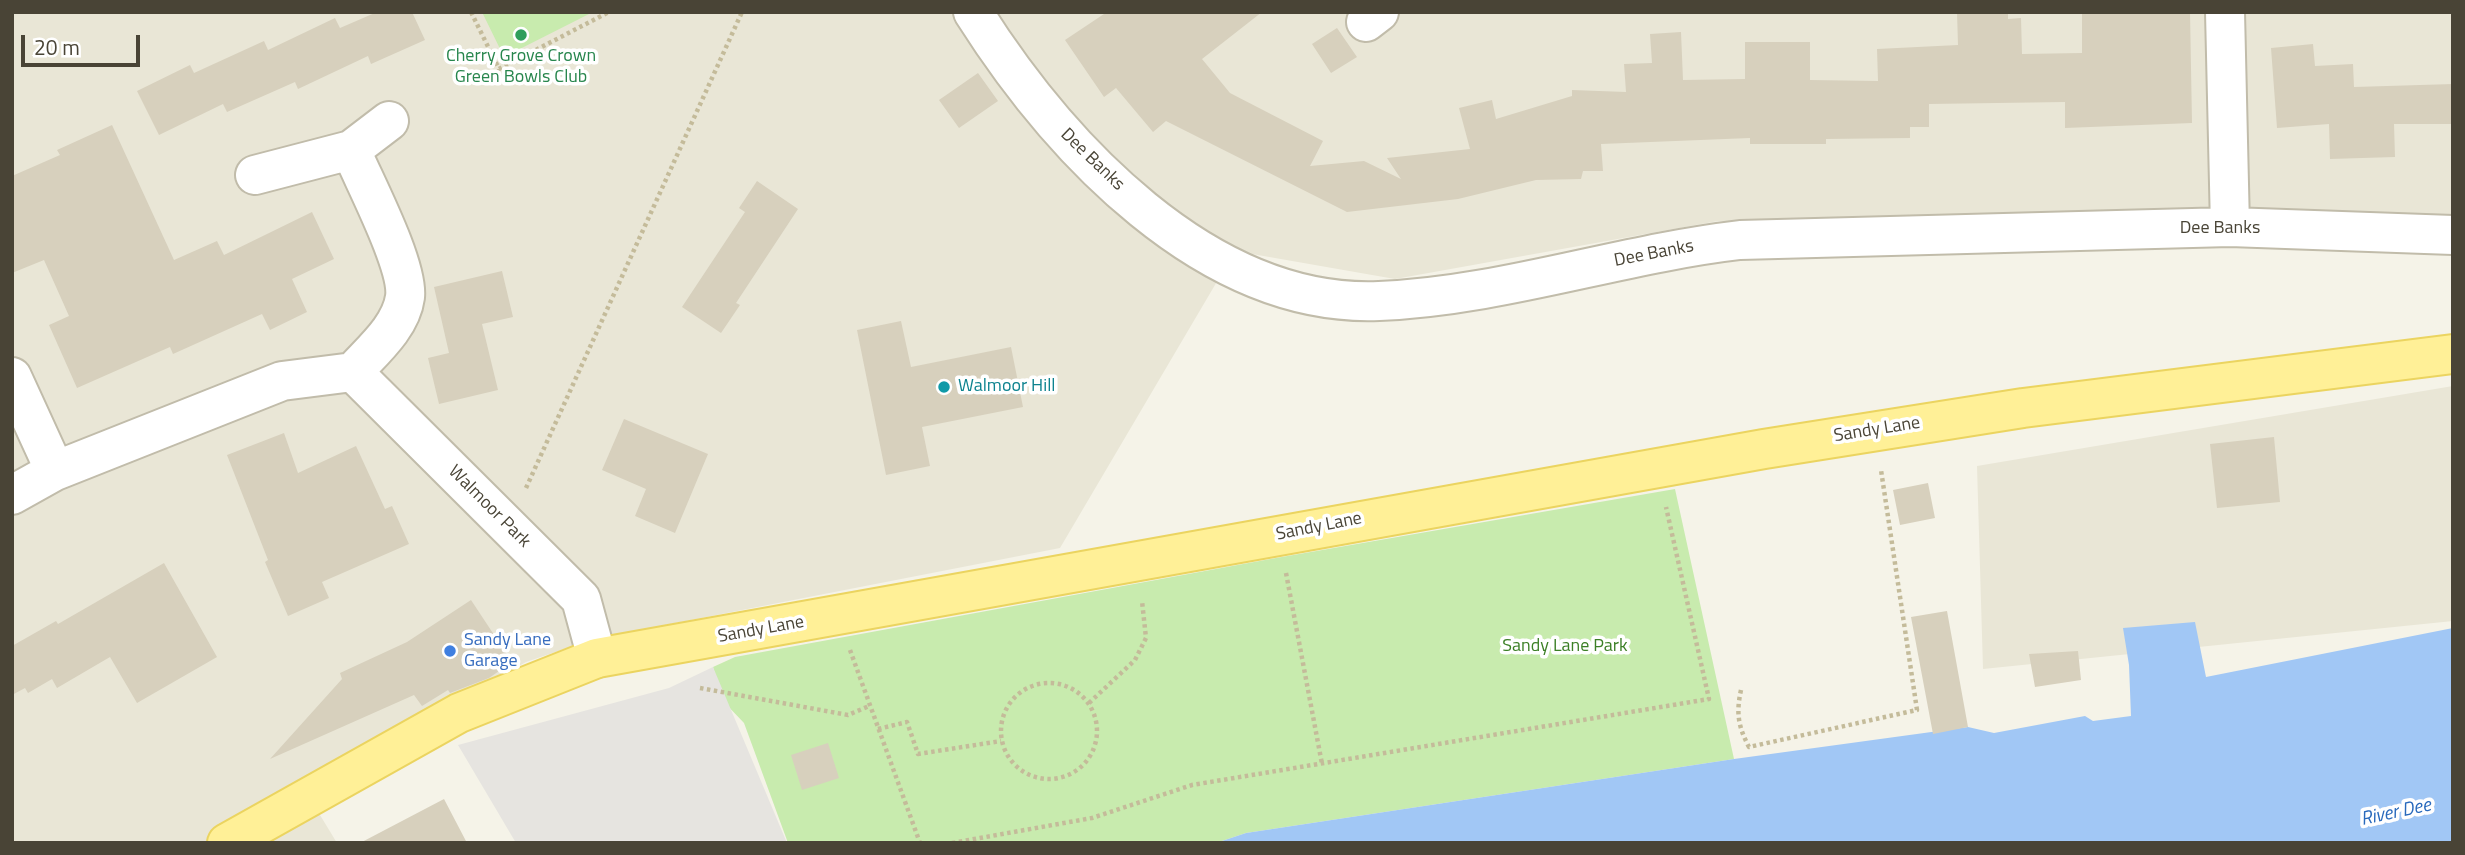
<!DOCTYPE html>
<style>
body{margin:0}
#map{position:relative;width:2465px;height:855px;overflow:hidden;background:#f5f3e8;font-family:"Titillium Web",sans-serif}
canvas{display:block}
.frame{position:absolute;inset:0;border:14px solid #494436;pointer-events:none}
.scale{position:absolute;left:21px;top:35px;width:119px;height:32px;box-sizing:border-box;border:4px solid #494436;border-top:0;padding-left:9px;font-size:21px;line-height:24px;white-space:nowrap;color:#494436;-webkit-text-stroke:5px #fff;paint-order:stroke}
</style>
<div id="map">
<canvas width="2465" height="855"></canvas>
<div class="frame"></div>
<div class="scale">20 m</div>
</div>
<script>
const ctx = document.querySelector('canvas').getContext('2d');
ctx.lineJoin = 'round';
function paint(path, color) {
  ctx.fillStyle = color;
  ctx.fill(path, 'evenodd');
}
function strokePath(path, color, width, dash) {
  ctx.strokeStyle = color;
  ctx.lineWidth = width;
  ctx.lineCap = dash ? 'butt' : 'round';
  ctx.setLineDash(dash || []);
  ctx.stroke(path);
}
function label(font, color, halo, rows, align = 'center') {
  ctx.font = font + ' "Titillium Web",sans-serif';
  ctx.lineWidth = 7;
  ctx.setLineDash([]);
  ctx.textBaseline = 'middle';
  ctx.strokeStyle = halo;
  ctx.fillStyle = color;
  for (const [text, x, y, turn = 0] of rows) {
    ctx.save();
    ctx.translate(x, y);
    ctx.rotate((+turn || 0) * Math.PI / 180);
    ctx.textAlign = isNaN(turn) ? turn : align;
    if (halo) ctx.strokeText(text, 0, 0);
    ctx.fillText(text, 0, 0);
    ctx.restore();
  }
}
const residential = new Path2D(`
 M 12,12 L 2453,12 L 2453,217 L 1718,221 L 1395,279 L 1235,251 L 1060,548 L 650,628 L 576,645 L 526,662 L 303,787 L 337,843 L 12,843 Z
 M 2453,386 L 2453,621 L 1983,669 L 1977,466 Z`);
const green = new Path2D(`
 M 482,12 L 593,12 L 504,57 Z
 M 1675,489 L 1734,759 L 1246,833 L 1216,843 L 788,843 L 744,723 L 723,701 L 713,667 L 735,657 L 1276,558 Z`);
const parking = new Path2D(`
 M 713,667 L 787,843 L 516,843 L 458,745 L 669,688 Z`);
const water = new Path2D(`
 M 2195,622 L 2206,677 L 2453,628 L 2453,843 L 1216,843 L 1246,833 L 1734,759 L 1968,727 L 1994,733 L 2085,716 L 2093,721 L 2131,716 L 2129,665 L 2123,628 Z`);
const building = new Path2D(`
 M 377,12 L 412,12 L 425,40 L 371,64 L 368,56 L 298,89 L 295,82 L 227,112 L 223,104 L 159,135 L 137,91 L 190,65 L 194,73 L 264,41 L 268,50 L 335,18 L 340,28 Z
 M 1107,12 L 1262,12 L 1202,59 L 1230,93 L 1323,141 L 1310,166 L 1364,161 L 1401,179 L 1387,158 L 1470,149 L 1459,108 L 1492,100 L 1496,119 L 1572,96 L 1572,90 L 1626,92 L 1624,64 L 1652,63 L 1650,34 L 1681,32 L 1683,80 L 1745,79 L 1745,42 L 1810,42 L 1810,80 L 1878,81 L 1877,49 L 1958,45 L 1957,12 L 2008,12 L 2008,19 L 2021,18 L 2022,54 L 2082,53 L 2082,12 L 2190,12 L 2192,123 L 2065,128 L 2065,102 L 1929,104 L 1929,127 L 1910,127 L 1910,138 L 1826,139 L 1826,144 L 1750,144 L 1750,138 L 1601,144 L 1603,171 L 1583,171 L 1581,179 L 1536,180 L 1458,199 L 1347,212 L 1166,121 L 1153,132 L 1116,88 L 1104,97 L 1065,40 Z
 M 1337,28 L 1357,57 L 1331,73 L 1312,44 Z
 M 2313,44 L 2315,66 L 2353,64 L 2354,87 L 2453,84 L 2453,124 L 2394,124 L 2395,157 L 2330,159 L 2329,124 L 2277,128 L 2271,48 Z
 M 978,73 L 998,101 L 959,128 L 939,100 Z
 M 112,125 L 174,260 L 217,241 L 224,255 L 312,212 L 334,259 L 292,279 L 307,312 L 270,330 L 262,314 L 173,354 L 170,347 L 77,388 L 49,325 L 69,316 L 44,260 L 12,273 L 12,176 L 60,155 L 57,150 Z
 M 757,181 L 798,209 L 736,303 L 740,305 L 721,333 L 682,307 L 745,212 L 739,208 Z
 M 502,271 L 513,317 L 482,324 L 498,390 L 439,404 L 428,358 L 449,353 L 434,287 Z
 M 901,321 L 911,367 L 1011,347 L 1023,407 L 922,427 L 930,466 L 886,475 L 857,330 Z
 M 624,419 L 708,454 L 675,533 L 635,516 L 646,489 L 602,470 Z
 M 284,433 L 298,473 L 356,446 L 385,509 L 392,506 L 409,544 L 322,582 L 329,598 L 288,616 L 265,562 L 268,560 L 227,455 Z
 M 2274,437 L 2280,502 L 2217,508 L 2210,444 Z
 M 1928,483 L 1935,518 L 1900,525 L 1893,490 Z
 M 164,563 L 217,657 L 137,703 L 110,657 L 57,688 L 52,679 L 28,693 L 25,688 L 12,695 L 12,646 L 56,621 L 58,624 Z
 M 471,600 L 512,662 L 489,678 L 450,693 L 448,690 L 422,706 L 414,695 L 270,759 L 342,679 L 340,673 L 407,642 Z
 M 1947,611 L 1968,727 L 1933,734 L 1911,617 Z
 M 2078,651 L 2081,680 L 2035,687 L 2029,654 Z
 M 828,743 L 839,778 L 802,790 L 791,755 Z
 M 444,799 L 467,843 L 360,843 Z`);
const path = new Path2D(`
 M 471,12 L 499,69 L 609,12
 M 526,488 L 742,12
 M 1286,573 L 1322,764
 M 850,650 L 920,843
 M1001 731a48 48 0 1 1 96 0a48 48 0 1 1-96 0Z
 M 700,688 L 848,715 L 869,706
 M 1741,690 C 1736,713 1738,726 1749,747 L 1917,710 L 1881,470
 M 1089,703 L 1135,660 L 1146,638 L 1142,601
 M 878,729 L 907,722 L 918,754 L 1001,741
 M 952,843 L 1092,818 L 1192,785 L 1709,699 L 1666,507`);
const minor = new Path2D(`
 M 973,12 C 1058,146 1206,308 1379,301 C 1501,296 1619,254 1740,240 L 2230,227 L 2453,235
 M 2225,12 L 2230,227
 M 1366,22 L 1379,12
 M 351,150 L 389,121
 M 255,175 L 351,150 C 364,181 409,266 405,297 C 401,327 372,351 353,372 L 581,599 L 597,658
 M 12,377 L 55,471
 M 12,495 L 55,471 L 282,381 L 353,372`);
const major = new Path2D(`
 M 227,843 L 459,713 L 597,658 L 1764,449 L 2023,408 L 2453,354`);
const markers = [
 [521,35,7,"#2e9e5b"],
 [944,387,7,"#0f9aa8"],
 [450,651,7,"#3f7fe0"]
];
const leisureNames = [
 ["Cherry Grove Crown",521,57],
 ["Green Bowls Club",521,78]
];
const streetNames = [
 ["Dee Banks",1092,160,44],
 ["Dee Banks",2220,229],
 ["Dee Banks",1654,254,-11],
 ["Sandy Lane",1877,430,-9],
 ["Walmoor Park",489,507,45],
 ["Sandy Lane",1319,527,-11],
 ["Sandy Lane",761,630,-10]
];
const cultureNames = [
 ["Walmoor Hill",958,387]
];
const shopNames = [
 ["Sandy Lane",464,641],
 ["Garage",464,662]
];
const parkNames = [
 ["Sandy Lane Park",1565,647]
];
const waterNames = [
 ["River Dee",2396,813,-12]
];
paint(residential, '#e9e6d6');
paint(green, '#c8ebae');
paint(parking, '#e6e4e0');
paint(water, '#a1c7f5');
paint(building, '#d7d0bd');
strokePath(minor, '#c1bcaa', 42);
strokePath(major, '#ebd460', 42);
strokePath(path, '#c4bb9a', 4.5, [3.5, 3.5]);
strokePath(minor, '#fff', 38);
strokePath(major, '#fff097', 38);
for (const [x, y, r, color] of markers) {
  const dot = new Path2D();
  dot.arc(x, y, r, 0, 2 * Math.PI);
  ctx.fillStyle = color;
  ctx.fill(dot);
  strokePath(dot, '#fff', 2.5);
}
label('18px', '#27864d', '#fff', leisureNames);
label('18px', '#494436', '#fff', streetNames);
label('18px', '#0d838f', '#fff', cultureNames, 'left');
label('18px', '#366cbe', '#fff', shopNames, 'left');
label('18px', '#3b7f25', '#fff', parkNames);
label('italic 19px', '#2869bc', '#fff', waterNames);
</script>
